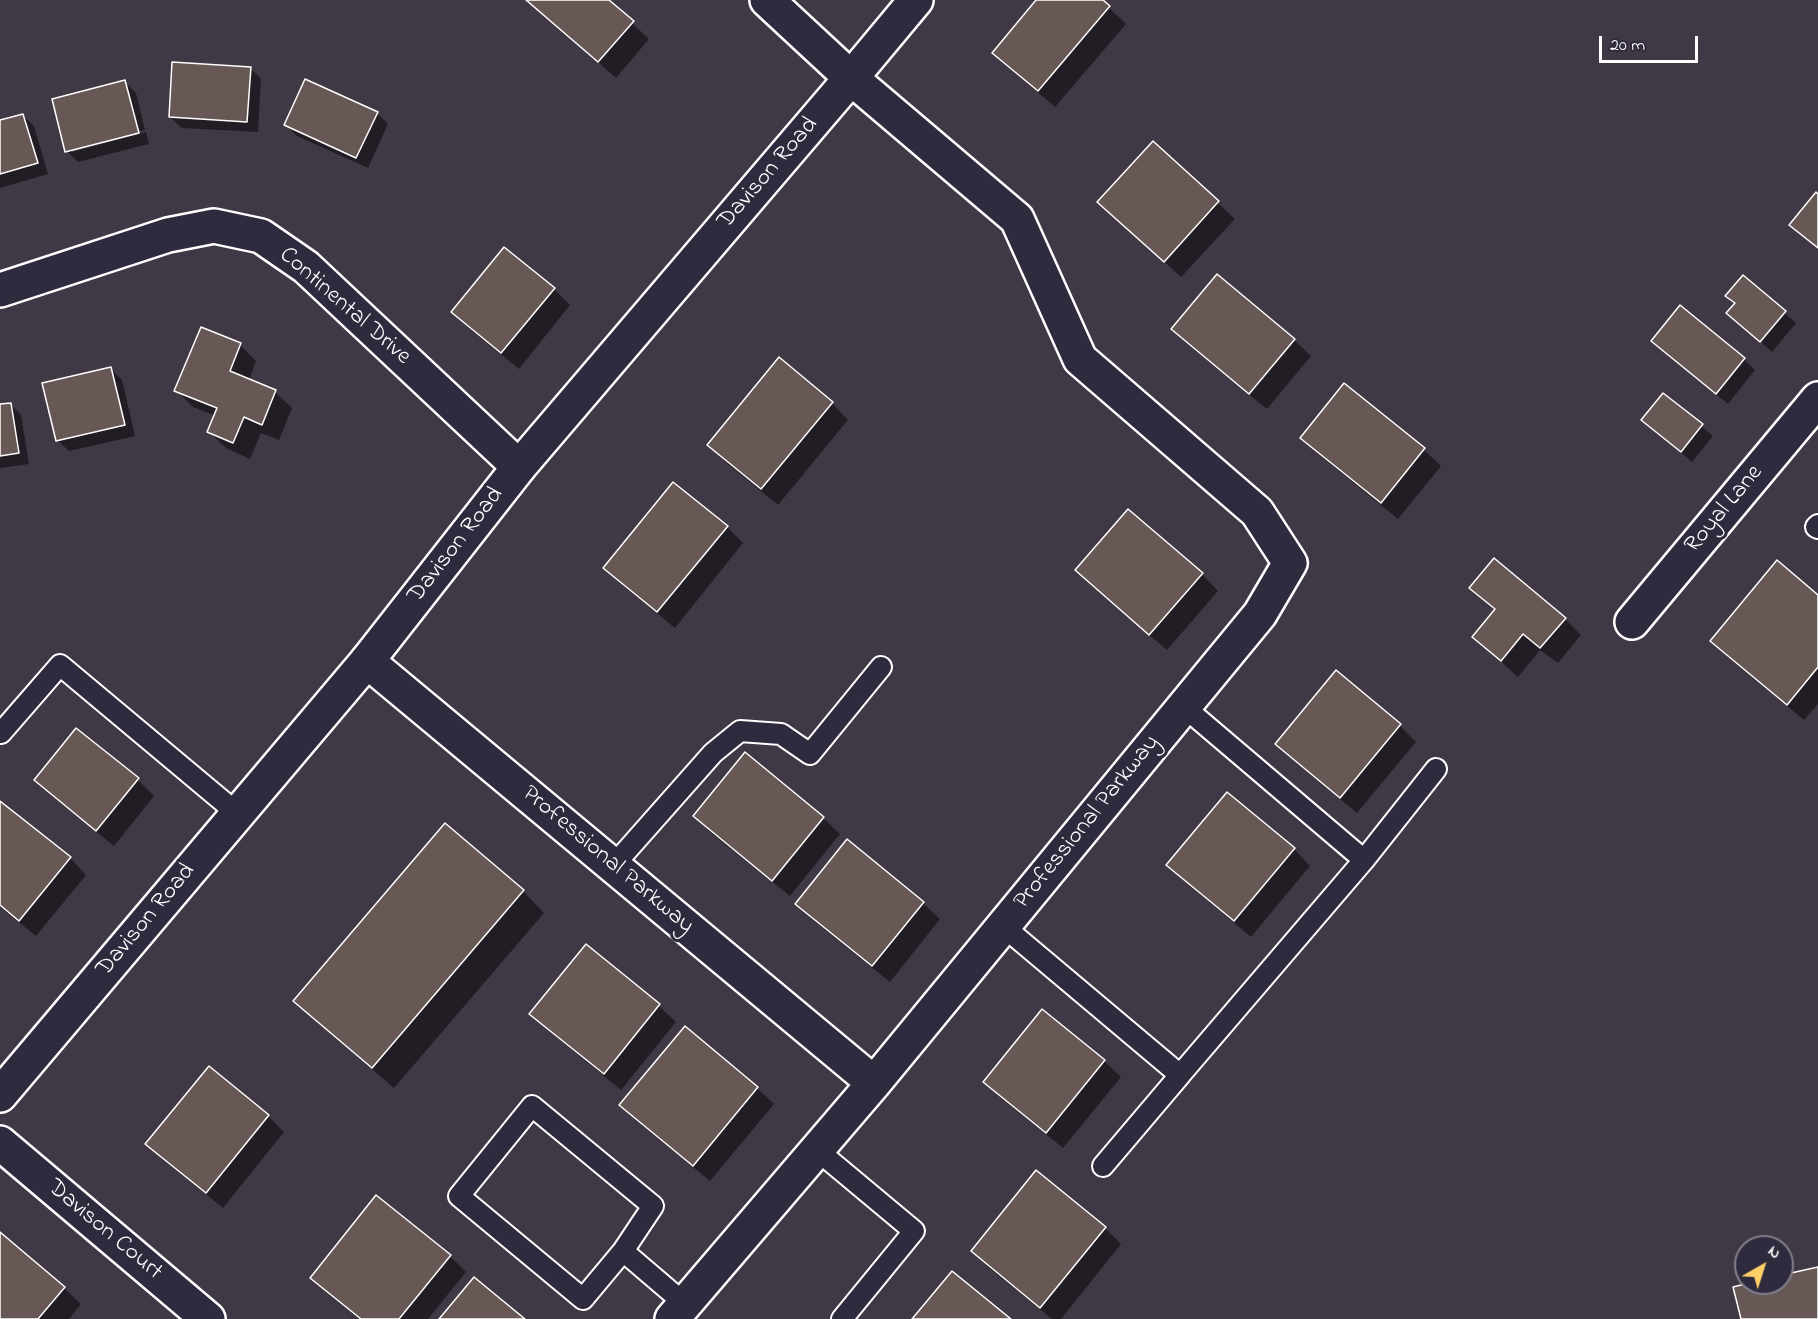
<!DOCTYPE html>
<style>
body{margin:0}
#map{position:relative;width:1818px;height:1319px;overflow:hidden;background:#403844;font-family:"Indie Flower",sans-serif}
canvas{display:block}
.north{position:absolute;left:1734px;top:1235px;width:60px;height:60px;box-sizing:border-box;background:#2f2a3d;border:2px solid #827f8b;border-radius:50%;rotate:39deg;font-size:16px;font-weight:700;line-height:24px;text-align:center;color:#fff}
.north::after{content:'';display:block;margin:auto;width:21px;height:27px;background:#ffd166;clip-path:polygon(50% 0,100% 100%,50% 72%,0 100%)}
.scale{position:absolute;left:1599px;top:36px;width:99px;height:27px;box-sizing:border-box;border:3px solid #fff;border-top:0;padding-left:8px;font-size:18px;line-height:21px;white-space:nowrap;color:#fff;-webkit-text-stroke:4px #2f2a3d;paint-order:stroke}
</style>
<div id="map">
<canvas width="1818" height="1319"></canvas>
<div class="north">N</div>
<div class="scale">20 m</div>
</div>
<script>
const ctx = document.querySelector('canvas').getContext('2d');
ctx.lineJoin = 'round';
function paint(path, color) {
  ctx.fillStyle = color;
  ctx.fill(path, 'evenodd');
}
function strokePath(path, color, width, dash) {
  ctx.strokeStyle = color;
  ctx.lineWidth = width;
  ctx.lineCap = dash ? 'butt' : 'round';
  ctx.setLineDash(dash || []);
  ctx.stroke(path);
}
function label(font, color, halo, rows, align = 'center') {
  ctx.font = font + ' "Indie Flower",sans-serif';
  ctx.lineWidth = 6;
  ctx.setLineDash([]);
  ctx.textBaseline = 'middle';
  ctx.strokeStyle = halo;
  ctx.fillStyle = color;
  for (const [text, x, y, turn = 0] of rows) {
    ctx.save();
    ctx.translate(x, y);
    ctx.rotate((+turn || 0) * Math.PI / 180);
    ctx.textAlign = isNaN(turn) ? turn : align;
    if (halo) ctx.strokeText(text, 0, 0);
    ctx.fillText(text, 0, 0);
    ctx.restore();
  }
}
const shadow = new Path2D(`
 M 528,0 L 607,0 L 649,39 L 616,78 Z
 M 1038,0 L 1101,0 L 1126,24 L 1055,107 L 1010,69 L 994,53 Z
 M 250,68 L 261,79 L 258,132 L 182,128 L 170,117 Z
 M 125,82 L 136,93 L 145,130 L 72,149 L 72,152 L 146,132 L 149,144 L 78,162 L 67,151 Z
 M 377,113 L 388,124 L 368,168 L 297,136 L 286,125 Z
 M 23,115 L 34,126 L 48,174 L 0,188 L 0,122 Z
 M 1153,143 L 1235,219 L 1181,277 L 1116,218 Z
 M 1743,277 L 1796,323 L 1772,352 L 1728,313 L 1736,304 L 1727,296 Z
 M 554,289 L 570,305 L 519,369 L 470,329 L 453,312 Z
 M 1680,307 L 1744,359 L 1755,370 L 1728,404 L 1664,352 L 1653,341 Z
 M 1173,329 L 1294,340 L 1311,356 L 1267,409 L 1190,346 Z
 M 240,345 L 256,361 L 249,381 L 275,392 L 292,408 L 279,440 L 261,433 L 250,459 L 226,448 L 209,432 L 216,416 L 193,407 L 176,390 Z
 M 111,369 L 122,380 L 135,436 L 69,451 L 57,440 Z
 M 1345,385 L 1424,450 L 1441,466 L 1398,519 L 1318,454 L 1302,438 Z
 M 1664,395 L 1713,436 L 1692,462 L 1643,420 Z
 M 832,403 L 848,420 L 778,505 L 725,462 L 709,445 Z
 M 10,404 L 21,415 L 29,464 L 0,468 L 0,406 Z
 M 727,527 L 743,543 L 675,628 L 622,585 L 605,568 Z
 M 1077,570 L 1202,574 L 1218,591 L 1167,650 L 1093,587 Z
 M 1471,588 L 1565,619 L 1581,635 L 1558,663 L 1540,650 L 1518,677 L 1474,637 L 1496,611 Z
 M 1818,597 L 1818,704 L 1804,720 L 1728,657 L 1712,640 Z
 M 1336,672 L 1400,726 L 1416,742 L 1357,813 L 1293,760 L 1277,744 Z
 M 76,730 L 138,780 L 154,796 L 114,846 L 52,796 L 36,780 Z
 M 0,802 L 70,858 L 86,875 L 36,936 L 0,907 Z
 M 695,816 L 823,818 L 840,834 L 790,896 L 711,833 Z
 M 445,825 L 523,891 L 544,913 L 394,1088 L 317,1022 L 295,1000 Z
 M 847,841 L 923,903 L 940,919 L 890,982 L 813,920 L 797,903 Z
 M 1294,849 L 1310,866 L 1251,937 L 1184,881 L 1168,865 Z
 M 586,946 L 659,1006 L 676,1022 L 621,1090 L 548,1030 L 531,1014 Z
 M 1104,1061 L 1121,1077 L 1063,1148 L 1002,1099 L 985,1082 Z
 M 757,1088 L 774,1104 L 710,1181 L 638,1122 L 621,1105 Z
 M 268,1116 L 284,1132 L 223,1208 L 164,1160 L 147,1144 Z
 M 1105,1228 L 1121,1244 L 1061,1319 L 1052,1319 L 989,1268 L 973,1251 Z
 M 0,1234 L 64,1288 L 81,1304 L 69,1319 L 0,1319 Z
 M 450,1256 L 466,1272 L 428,1319 L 359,1319 L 328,1294 L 312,1278 Z`);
const building = new Path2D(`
 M 526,0 L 609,0 L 634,21 L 598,62 Z
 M 1036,0 L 1103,0 L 1110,6 L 1038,91 L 992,53 Z
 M 172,62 L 251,67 L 247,122 L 169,117 Z
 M 305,79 L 378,112 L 356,158 L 284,125 Z
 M 125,80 L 139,133 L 65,152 L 52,99 Z
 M 23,114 L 38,163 L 0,174 L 0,120 Z
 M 1153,141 L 1219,201 L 1164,262 L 1097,202 Z
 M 1816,192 L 1818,194 L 1818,248 L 1789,225 Z
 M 504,247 L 555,288 L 501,353 L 451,312 Z
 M 1217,274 L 1295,339 L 1249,394 L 1171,329 Z
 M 1743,275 L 1786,311 L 1760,342 L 1726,313 L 1735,303 L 1725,296 Z
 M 1680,305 L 1745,358 L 1716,394 L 1651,341 Z
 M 201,327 L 241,343 L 230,371 L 276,390 L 262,425 L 244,417 L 233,443 L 207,432 L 217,408 L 174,391 Z
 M 779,357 L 833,402 L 761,489 L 707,445 Z
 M 111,367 L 125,425 L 56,441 L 42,383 Z
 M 1344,383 L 1425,448 L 1381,503 L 1300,438 Z
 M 1663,393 L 1703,424 L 1681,452 L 1641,420 Z
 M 11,403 L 19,453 L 0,456 L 0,404 Z
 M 673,482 L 728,526 L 657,612 L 603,568 Z
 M 1128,509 L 1203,573 L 1149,635 L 1075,570 Z
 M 1494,558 L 1566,618 L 1540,648 L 1523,634 L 1501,661 L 1472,637 L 1495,609 L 1469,588 Z
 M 1777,560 L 1818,595 L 1818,667 L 1787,705 L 1710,641 Z
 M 1336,670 L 1401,724 L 1340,798 L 1275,744 Z
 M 76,728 L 139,778 L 96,831 L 34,780 Z
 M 745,752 L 824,817 L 772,881 L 693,816 Z
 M 1227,792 L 1295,848 L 1234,921 L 1166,865 Z
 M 0,801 L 71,857 L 19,921 L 0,905 Z
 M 445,823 L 524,890 L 372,1068 L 293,1001 Z
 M 847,839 L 924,902 L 872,966 L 795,904 Z
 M 586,944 L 660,1004 L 604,1074 L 529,1014 Z
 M 1042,1009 L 1105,1060 L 1046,1133 L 983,1082 Z
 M 685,1026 L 758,1087 L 693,1166 L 619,1105 Z
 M 209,1066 L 269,1115 L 206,1193 L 145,1144 Z
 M 1036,1170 L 1106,1227 L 1040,1308 L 971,1251 Z
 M 376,1195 L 451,1255 L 399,1319 L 361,1319 L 310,1278 Z
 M 0,1232 L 65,1287 L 38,1319 L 0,1319 Z
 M 1818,1267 L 1818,1319 L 1741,1319 L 1733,1287 L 1749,1283 L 1782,1283 L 1782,1275 Z
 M 952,1271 L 1011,1319 L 912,1319 Z
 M 474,1277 L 525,1319 L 439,1319 Z`);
const lane = new Path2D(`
 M 1818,525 L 1816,527 L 1818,528
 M 1,733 L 60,665 L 238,814
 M 1364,860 L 1436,769
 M 613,866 L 713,753 L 740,731 L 781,734 L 810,754 L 881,667
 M 1003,926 L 1180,1075 L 1364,860 L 1183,706
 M 817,1150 L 914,1231 L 842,1319
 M 1103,1166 L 1181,1074
 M 623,1251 L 653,1206 L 532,1106 L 459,1196 L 583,1299 L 623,1251 L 685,1304`);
const street = new Path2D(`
 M 0,290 L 168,235 L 214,226 L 261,236 L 306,267 L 519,467
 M 1632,622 L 1818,399
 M 367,661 L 874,1083
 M 0,1143 L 208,1319
 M 672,1319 L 874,1083 L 1260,614 L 1290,563 L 1257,512 L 1080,359 L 1017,219 L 851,78 L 767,0`);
const secondary = new Path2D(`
 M 0,1095 L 367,661 L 519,467 L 851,78 L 916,0`);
const streetNames = [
 ["Davison Road",769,174,-49],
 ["Continental Drive",344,307,41],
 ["Royal Lane",1725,510,-50],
 ["Davison Road",457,546,-52],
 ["Professional Parkway",1088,823,-51],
 ["Professional Parkway",607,861,40],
 ["Davison Road",147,921,-50],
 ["Davison Court",104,1231,40]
];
paint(shadow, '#0007');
paint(building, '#675855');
strokePath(building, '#fff', 1.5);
strokePath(lane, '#fff', 24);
strokePath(street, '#fff', 38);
strokePath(secondary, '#fff', 38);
strokePath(lane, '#2f2a3d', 20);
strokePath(street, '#2f2a3d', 33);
strokePath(secondary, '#2f2a3d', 33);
label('24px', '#fff', '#2f2a3d', streetNames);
</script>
